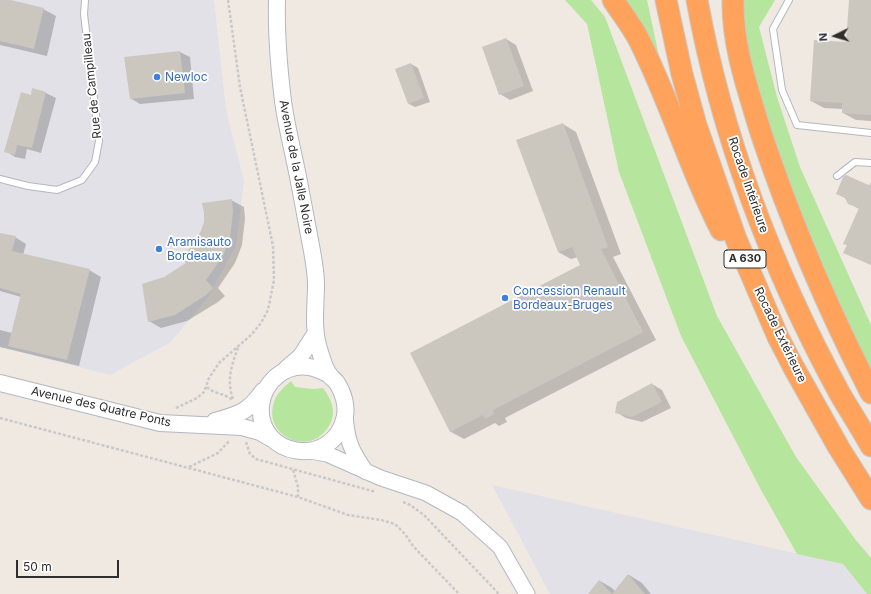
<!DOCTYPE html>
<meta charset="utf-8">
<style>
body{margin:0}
#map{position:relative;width:871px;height:594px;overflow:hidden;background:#efe9e1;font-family:Inter,sans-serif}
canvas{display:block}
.north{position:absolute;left:815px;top:16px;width:40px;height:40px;-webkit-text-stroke:3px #fff;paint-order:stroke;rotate:265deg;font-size:11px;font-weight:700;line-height:16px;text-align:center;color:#2e2e2e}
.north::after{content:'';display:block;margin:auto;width:14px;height:18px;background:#2e2e2e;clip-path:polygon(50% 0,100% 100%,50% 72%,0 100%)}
.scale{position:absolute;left:16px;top:560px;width:103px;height:18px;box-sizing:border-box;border:2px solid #2e2e2e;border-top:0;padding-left:5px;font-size:12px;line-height:14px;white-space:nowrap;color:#2e2e2e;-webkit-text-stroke:3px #fff;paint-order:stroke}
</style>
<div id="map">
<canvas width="871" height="594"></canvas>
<div class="north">N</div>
<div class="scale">50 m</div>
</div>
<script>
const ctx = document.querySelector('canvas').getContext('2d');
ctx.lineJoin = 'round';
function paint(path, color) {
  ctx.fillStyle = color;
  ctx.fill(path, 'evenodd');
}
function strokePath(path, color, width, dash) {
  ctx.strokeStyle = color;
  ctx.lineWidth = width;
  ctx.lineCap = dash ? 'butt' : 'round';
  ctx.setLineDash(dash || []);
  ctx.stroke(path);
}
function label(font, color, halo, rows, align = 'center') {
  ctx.font = font + ' Inter,sans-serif';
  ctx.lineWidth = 3.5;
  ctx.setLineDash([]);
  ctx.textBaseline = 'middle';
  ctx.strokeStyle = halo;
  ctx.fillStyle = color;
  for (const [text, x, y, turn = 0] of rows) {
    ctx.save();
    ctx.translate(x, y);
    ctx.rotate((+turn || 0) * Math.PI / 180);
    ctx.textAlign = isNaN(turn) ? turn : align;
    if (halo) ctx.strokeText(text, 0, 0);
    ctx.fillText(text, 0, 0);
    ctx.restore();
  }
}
const industrial = new Path2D(`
 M 0,0 L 214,0 L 226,110 L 244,181 L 236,245 L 209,296 L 171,342 L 110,375 L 0,347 Z
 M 492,485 L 843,564 L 867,594 L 550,594 Z`);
const green = new Path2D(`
 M 565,0 L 591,0 L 605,17 L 717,316 L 796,457 L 855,539 L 871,558 L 871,594 L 867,594 L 843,564 L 797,554 L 760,488 L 681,336 L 619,172 L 587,24 Z
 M 625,0 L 647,0 L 660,61 L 632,9 Z
 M 742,0 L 775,0 L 759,27 L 777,97 L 800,167 L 871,325 L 871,371 L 861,353 L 813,244 L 772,135 L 744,39 Z
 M 291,381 L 295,387 L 314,389 L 323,388 C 331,399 337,411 330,424 C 312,459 262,437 274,402 C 277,393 284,387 291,381 Z`);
const shadow = new Path2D(`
 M 0,0 L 7,0 L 43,9 L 56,16 L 47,56 L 0,45 Z
 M 850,0 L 871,0 L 871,121 L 856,120 L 843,113 L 843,109 L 824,108 L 811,101 L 847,43 Z
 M 506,39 L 516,45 L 533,91 L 510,100 L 500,94 Z
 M 180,52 L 190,57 L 194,99 L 140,104 L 130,98 Z
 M 411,64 L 418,68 L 430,102 L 415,107 L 409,104 Z
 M 33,89 L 46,93 L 56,98 L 41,153 L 27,149 L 25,159 L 15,157 L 6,151 L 32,96 Z
 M 563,124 L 576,132 L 621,254 L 613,257 L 656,340 L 505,418 L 507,422 L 499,426 L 495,423 L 464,439 L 451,432 L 411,353 L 582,265 L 578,257 L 571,259 L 558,252 Z
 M 871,182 L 871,265 L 845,252 L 848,245 L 845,244 L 859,209 L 849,203 L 869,186 Z
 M 231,200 L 244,207 L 245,219 L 242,245 L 235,263 L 218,288 L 225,296 L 218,302 L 187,321 L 161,328 L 149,321 L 164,278 L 187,263 Z
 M 0,234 L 15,237 L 26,244 L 23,255 L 89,270 L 101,277 L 79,366 L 0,347 L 0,330 L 12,333 L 21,297 L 0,291 Z
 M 652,384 L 662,390 L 671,408 L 642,422 L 626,418 L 616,412 Z
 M 629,575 L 642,583 L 651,594 L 592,594 L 600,581 L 612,588 L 615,591 Z`);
const building = new Path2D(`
 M 0,0 L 11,0 L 44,8 L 34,49 L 0,41 Z
 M 849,0 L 871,0 L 871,115 L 842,113 L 842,103 L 810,101 L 814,40 L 846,42 Z
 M 506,38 L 524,86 L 499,95 L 482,47 Z
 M 180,51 L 185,93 L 130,99 L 124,57 Z
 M 411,63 L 424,98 L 408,104 L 395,69 Z
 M 32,88 L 46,92 L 32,148 L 17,145 L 15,155 L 4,152 L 21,92 L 31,95 Z
 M 563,123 L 608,247 L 601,249 L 643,332 L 493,410 L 494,414 L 485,419 L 483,415 L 450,432 L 410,353 L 580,265 L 572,247 L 558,252 L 516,140 Z
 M 846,175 L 871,186 L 871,265 L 843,253 L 847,245 L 843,244 L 859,208 L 848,204 L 845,198 L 836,194 L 843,177 Z
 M 232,199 L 233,212 L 230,238 L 223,256 L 206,280 L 213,288 L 206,295 L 175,315 L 148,322 L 142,284 L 164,277 L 186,263 L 182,259 L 201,231 L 204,222 L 204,213 L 202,203 Z
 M 0,233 L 16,236 L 12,251 L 90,269 L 67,360 L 8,346 L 21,294 L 0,288 Z
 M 652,383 L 662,402 L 632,417 L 615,413 L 617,402 Z
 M 628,574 L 645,594 L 588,594 L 599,580 L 612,594 Z`);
const path = new Path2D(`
 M 207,387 C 213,394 225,393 232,400
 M 233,399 C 226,379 232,364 239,345
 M 176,408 L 197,398 L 204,392 L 209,378 L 219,363 L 251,335 L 261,323 L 268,310 L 274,280 L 273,246 L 240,87 L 228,0
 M 0,418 L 298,497 L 348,515 L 381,520 L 395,524 L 405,534 L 413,546 L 459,594
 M 246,442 L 250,454 L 256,459 L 376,492
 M 189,467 L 218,453 L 229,441
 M 293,470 L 298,487 L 298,497
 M 403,502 L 410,505 L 424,515 L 499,594`);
const service = new Path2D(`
 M 789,0 L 773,29 L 782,90 L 797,125 L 871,133
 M 837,176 L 855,162 L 871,163
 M 0,179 L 28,186 L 57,190 L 82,180 L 95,162 L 99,141 L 84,14 L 85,0`);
const tertiary = new Path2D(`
 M 345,415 C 347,442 351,450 366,472
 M 310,451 L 327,454 L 381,478 L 426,493 L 462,513 L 500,547 L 527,594`);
const secondary = new Path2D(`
 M 277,0 C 276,33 279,68 283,101 C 287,130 295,159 300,187 C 304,209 308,230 312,251 C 314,262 316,273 316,284 C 316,306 312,330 320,352 C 322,359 325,369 330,376 C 332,378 335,380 337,383 C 343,392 347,405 345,416 C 334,470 256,458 261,405 C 264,382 285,363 309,367 C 317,368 323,372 330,375
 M 286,369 L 301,356 L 315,334
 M 0,383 L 160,423 L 242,427 L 260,432 L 272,439
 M 215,421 C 240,414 248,412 263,391`);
const motorway = new Path2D(`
 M 613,0 C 621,12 631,25 638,38 C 670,100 689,168 721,230
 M 666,0 L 682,74 L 696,125 L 736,239 L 778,337 L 794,368 L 839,448 L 871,499
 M 697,0 C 722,137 773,271 840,394 C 850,411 861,428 871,446
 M 733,0 C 732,45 748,90 761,133 C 791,223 828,309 871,393`);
const markers = [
 [157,77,4,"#3f7fe0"],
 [159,249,4,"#3f7fe0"],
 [505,298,4,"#3f7fe0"]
];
const shields = [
 [745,259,42]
];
const shieldNames = [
 ["A 630",745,259]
];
const shopNames = [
 ["Newloc",165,77],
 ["Aramisauto",167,242],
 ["Bordeaux",167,256],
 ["Concession Renault",513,291],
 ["Bordeaux-Bruges",513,305]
];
const streetNames = [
 ["Rue de Campilleau",92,86,-96],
 ["Avenue de la Jalle Noire",296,167,79],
 ["Rocade Intérieure",748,185,71],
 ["Rocade Extérieure",780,335,64],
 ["Avenue des Quatre Ponts",101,407,13]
];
paint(industrial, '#e3e1e8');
paint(green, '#b6e59e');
paint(shadow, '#0003');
paint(building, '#cbc7bf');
strokePath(service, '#b4b7c1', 8);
strokePath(tertiary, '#b4b7c1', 17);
strokePath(secondary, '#b4b7c1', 18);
strokePath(motorway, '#c9c9c9', 23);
strokePath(path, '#c9c9c9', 2.5, [3, 2]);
strokePath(service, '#fff', 6);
strokePath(tertiary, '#fff', 15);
strokePath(secondary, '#fff', 16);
strokePath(motorway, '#ffa35c', 21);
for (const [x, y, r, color] of markers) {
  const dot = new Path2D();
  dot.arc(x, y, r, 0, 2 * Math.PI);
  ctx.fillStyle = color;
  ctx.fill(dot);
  strokePath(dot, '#fff', 1.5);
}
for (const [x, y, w] of shields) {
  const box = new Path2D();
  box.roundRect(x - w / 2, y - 9, w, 18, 3);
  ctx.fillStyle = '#fff';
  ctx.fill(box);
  strokePath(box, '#2e2e2e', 1);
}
label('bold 11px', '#2e2e2e', null, shieldNames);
label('12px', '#366cbe', '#fff', shopNames, 'left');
label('12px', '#2e2e2e', '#fff', streetNames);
</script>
